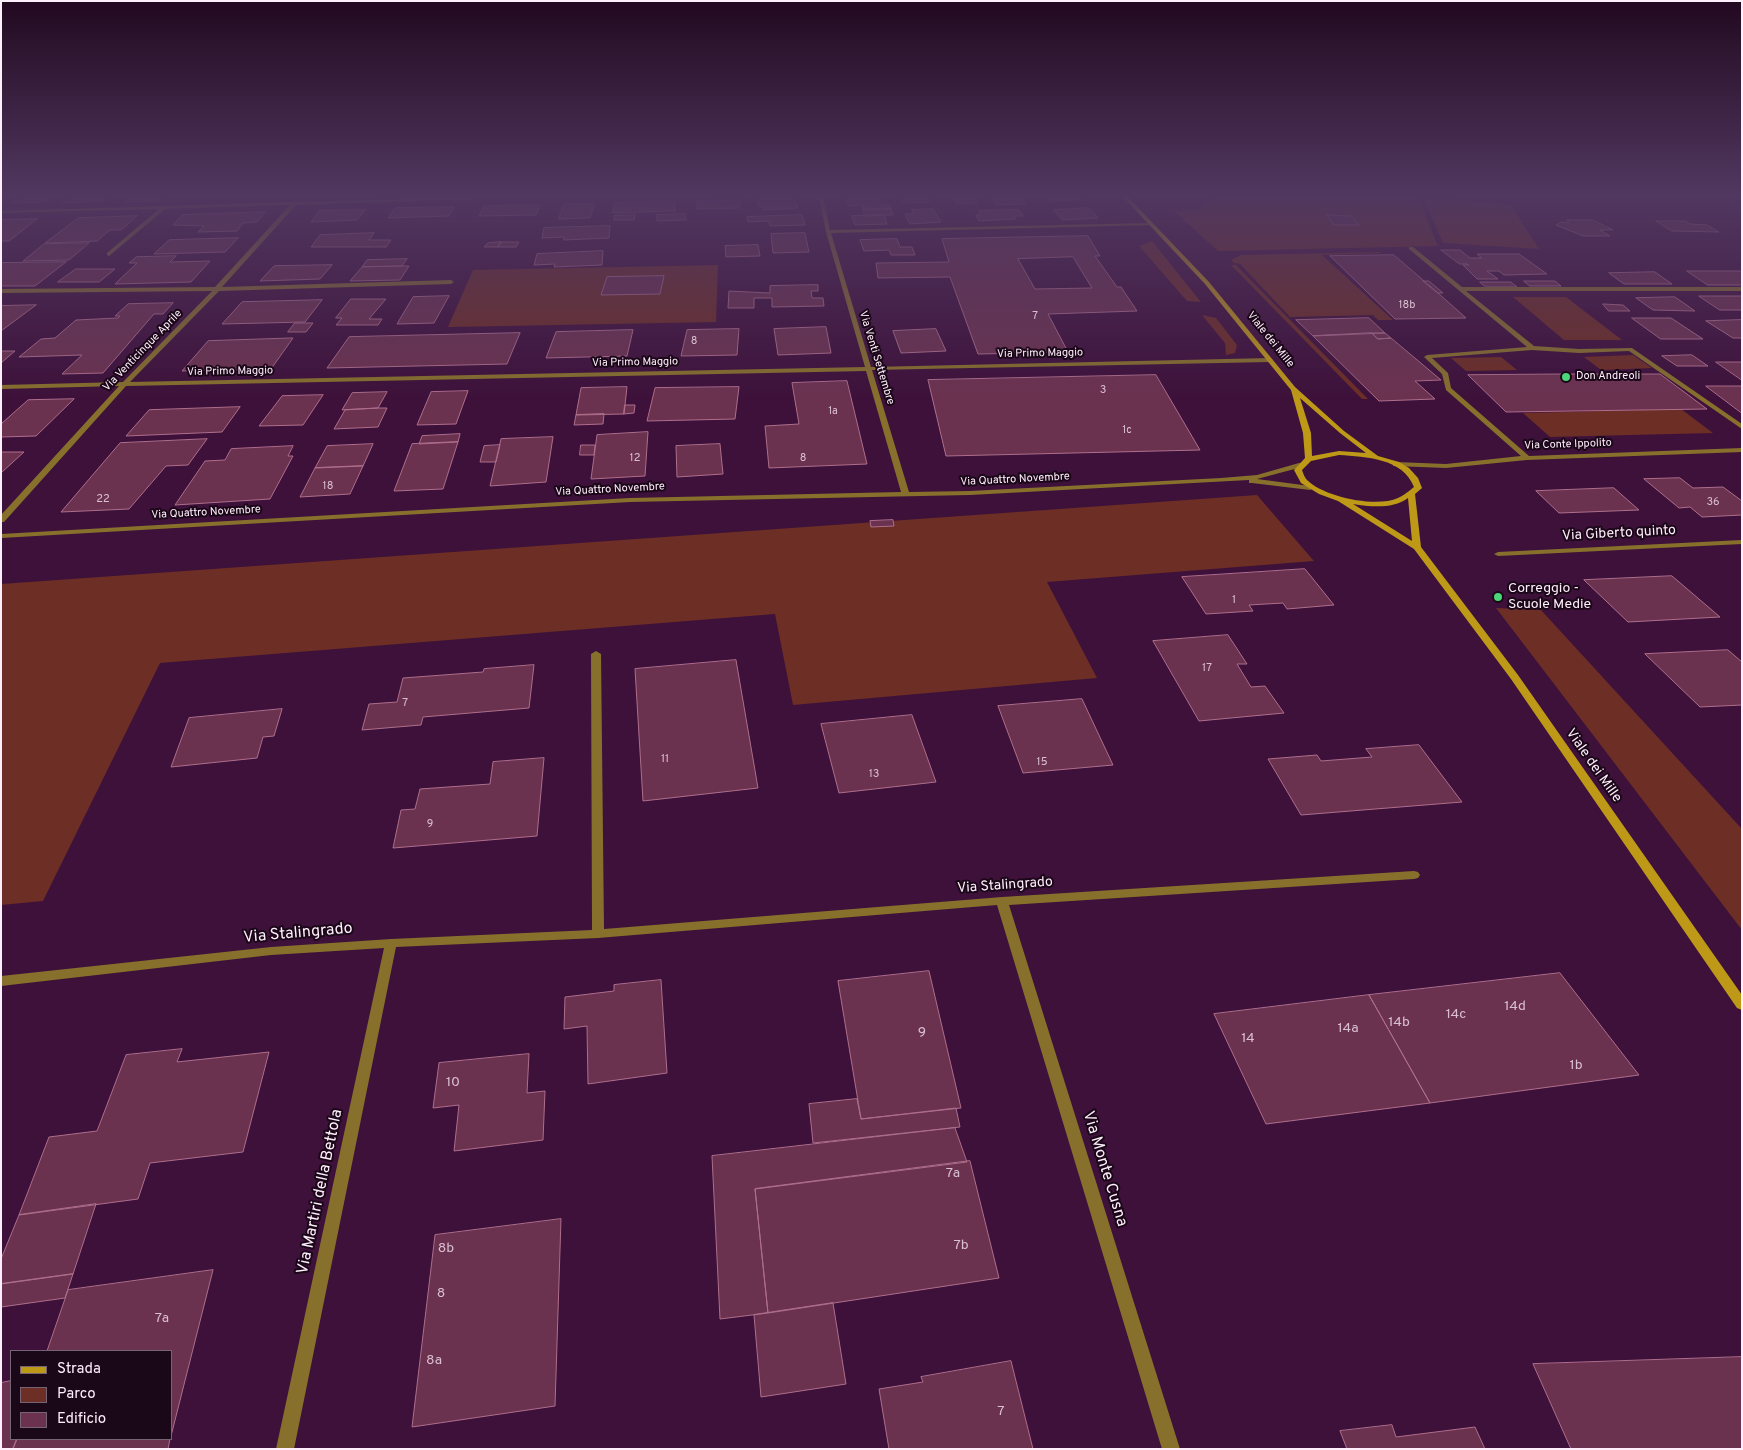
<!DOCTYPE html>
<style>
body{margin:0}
#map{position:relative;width:1743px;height:1450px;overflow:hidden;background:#3d113a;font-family:Overpass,sans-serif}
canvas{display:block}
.frame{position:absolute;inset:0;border:2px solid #ffeefc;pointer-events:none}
.legend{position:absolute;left:10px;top:1350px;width:162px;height:90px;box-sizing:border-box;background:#1a0718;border:1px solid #766373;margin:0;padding:6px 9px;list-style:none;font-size:15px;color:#ffeefc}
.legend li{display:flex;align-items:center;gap:10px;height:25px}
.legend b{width:25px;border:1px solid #766373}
</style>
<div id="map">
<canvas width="1743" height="1450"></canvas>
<div class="frame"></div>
<ul class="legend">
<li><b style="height:6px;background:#be9918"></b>Strada</li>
<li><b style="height:14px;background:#6c2e25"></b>Parco</li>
<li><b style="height:14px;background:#6b324f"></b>Edificio</li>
</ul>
</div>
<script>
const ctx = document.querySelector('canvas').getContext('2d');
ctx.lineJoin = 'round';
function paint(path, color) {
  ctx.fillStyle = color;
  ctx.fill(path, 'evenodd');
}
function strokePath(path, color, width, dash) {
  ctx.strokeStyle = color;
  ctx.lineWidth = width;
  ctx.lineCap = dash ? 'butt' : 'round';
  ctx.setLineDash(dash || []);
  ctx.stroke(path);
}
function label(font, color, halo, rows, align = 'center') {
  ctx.font = font + ' Overpass,sans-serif';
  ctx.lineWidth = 4;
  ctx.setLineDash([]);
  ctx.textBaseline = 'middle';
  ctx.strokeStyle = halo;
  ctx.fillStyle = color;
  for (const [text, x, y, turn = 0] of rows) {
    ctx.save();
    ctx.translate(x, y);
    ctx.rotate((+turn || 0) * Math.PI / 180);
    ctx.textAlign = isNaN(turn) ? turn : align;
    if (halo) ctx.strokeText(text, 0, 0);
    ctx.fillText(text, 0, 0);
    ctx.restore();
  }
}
const green = new Path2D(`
 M 1212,197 L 1418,197 L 1438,246 L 1218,251 L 1174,211 L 1200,210 Z
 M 1423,197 L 1511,205 L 1539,249 L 1443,243 Z
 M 1152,241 L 1201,302 L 1187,301 L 1139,246 Z
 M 1380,252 L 1382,253 L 1322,255 L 1393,320 L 1378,320 L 1373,315 L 1290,317 L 1240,264 L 1234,263 L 1231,260 L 1241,255 Z
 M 718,265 L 716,322 L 448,327 L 473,270 Z
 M 1231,265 L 1236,265 L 1368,399 L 1362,399 Z
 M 1513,297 L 1566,297 L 1622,340 L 1564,340 Z
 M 1202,315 L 1216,318 L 1237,345 L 1235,353 L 1226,355 L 1225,343 Z
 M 1633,355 L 1652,368 L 1601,370 L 1584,357 Z
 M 1501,357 L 1517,370 L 1466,371 L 1451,358 Z
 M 1681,409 L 1713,433 L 1550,437 L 1523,413 Z
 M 1257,495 L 1314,561 L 1047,582 L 1097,678 L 793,705 L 775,614 L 160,663 L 43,901 L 1,905 L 1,584 Z
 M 1496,608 L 1541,610 L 1742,829 L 1742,930 Z`);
const building = new Path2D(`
 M 22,197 L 52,197 L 44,202 L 13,203 Z
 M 71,197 L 108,197 L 102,201 L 63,203 Z
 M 132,197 L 165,197 L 161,201 L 126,202 Z
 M 793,197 L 798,208 L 764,210 L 763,206 L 759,206 L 758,198 Z
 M 846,197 L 878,197 L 881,205 L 890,205 L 891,209 L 863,209 L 862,205 L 849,206 Z
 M 901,197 L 929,197 L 931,202 L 903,203 Z
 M 954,197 L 974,197 L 978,203 L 957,204 Z
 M 990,197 L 1021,197 L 1026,204 L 996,205 Z
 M 1047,197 L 1080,197 L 1082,200 L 1050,201 Z
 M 740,200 L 740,208 L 697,209 L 697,201 Z
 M 675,201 L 675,211 L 613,213 L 614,203 Z
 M 564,204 L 595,204 L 590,218 L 559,219 Z
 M 540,205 L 536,215 L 479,216 L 484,206 Z
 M 454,207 L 449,216 L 388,218 L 395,208 Z
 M 1089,208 L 1098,218 L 1062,220 L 1054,210 Z
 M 863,209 L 891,209 L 893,215 L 865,216 Z
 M 933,209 L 941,222 L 910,224 L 905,214 L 914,214 L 912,210 Z
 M 365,210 L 357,220 L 311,222 L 319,211 Z
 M 1019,210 L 1023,216 L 1014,216 L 1016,219 L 979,221 L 976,215 L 981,215 L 979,211 Z
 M 265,212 L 257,222 L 243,223 L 237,231 L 198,232 L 204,226 L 173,225 L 182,215 Z
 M 685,214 L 686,220 L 657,221 L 657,215 Z
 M 635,215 L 634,220 L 614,220 L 614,216 Z
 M 802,215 L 805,225 L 770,226 L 769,221 L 748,222 L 747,217 Z
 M 884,215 L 887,224 L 855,225 L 852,216 Z
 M 1327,215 L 1351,216 L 1359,225 L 1334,225 Z
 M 137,216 L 121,230 L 110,230 L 97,241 L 45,243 L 78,218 Z
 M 37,219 L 9,241 L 1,241 L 1,220 Z
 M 1567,220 L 1593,220 L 1613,230 L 1600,230 L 1610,236 L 1583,236 L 1556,225 L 1561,222 L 1569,223 Z
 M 1656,221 L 1685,221 L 1690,224 L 1707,225 L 1719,232 L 1672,231 Z
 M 610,226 L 609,238 L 564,240 L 564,237 L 542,238 L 544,228 Z
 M 374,233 L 369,240 L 391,240 L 386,247 L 311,247 L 320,235 Z
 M 805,233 L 809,252 L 773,253 L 771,234 Z
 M 1088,236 L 1100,256 L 1095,256 L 1117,287 L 1121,287 L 1137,311 L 1048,314 L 1068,352 L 978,354 L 950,277 L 878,278 L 876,263 L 949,262 L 942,239 ZM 1073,257 L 1092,288 L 1035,289 L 1018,259 Z
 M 238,238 L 225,252 L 154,254 L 169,240 Z
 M 897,239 L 900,247 L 912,247 L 915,255 L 891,255 L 889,250 L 864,251 L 860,240 Z
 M 501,242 L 498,247 L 484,247 L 488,243 Z
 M 501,242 L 519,242 L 516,247 L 498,247 Z
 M 89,243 L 69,260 L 23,261 L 44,244 Z
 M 758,245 L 760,256 L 726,257 L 725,246 Z
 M 1441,250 L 1460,250 L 1470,258 L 1482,258 L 1477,254 L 1519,254 L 1547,274 L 1504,275 L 1499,271 L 1487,271 L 1498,279 L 1477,279 L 1463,265 L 1469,265 L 1467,264 L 1460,264 Z
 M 603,251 L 602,265 L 554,267 L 555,264 L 534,265 L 537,254 Z
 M 1394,255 L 1438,293 L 1466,318 L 1395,319 L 1330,256 Z
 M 176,256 L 170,262 L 210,261 L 191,282 L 115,284 L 137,263 L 129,263 L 136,257 Z
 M 407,259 L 402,266 L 362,267 L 367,260 Z
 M 66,262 L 35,286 L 1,286 L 1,263 Z
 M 332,265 L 320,279 L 260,281 L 274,266 Z
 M 402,266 L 409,266 L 400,280 L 350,281 L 362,267 Z
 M 76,269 L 115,269 L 99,282 L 58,282 Z
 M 1687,271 L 1742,271 L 1742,285 L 1708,285 Z
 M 1655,272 L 1672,284 L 1624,284 L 1609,273 Z
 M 664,276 L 660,294 L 601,295 L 607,277 Z
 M 1423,281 L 1429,281 L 1443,293 L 1438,293 Z
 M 1524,281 L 1555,281 L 1561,286 L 1530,286 Z
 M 1480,282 L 1511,282 L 1517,287 L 1486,287 Z
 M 818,285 L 818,291 L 811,291 L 812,298 L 823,298 L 824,306 L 772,307 L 772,298 L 754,298 L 754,308 L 728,308 L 729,291 L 770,293 L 770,286 Z
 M 449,296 L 434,323 L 397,324 L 413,297 Z
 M 1699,296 L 1742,296 L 1742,310 L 1720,310 Z
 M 1675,297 L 1695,311 L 1653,310 L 1636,298 Z
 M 351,299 L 386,299 L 369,319 L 382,319 L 378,325 L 336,325 L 342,318 L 336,318 Z
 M 322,300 L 305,322 L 222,324 L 242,302 Z
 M 173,303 L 163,314 L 154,314 L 103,373 L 62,374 L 82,355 L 19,357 L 41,339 L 55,338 L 76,320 L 118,318 L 120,316 L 115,316 L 128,304 Z
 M 1603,304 L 1623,305 L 1630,311 L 1609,311 Z
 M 36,305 L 1,331 L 1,306 Z
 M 1369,318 L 1385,333 L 1313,336 L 1296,320 Z
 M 1632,318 L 1671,318 L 1703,339 L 1661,339 Z
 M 1742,320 L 1742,338 L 1733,338 L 1706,321 Z
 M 295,323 L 313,323 L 306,332 L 288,332 Z
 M 826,327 L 831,353 L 778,355 L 774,329 Z
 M 739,329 L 737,355 L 681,356 L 687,330 Z
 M 936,329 L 946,351 L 901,353 L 893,331 Z
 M 633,330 L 627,356 L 546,358 L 556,332 Z
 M 520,333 L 507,364 L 327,368 L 349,337 Z
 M 1372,333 L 1378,339 L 1391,338 L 1441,380 L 1415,381 L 1435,399 L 1379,401 L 1313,336 Z
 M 1372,333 L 1385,333 L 1391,338 L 1378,339 Z
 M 290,338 L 293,338 L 271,369 L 182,371 L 208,341 Z
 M 1,351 L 15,351 L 1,363 Z
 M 1692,355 L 1708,366 L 1677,366 L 1662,356 Z
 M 1716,362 L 1742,362 L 1742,380 Z
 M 1562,374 L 1660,374 L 1707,409 L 1506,412 L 1468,375 Z
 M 1156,375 L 1200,450 L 946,456 L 928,380 Z
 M 847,381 L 867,464 L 769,468 L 765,426 L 799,424 L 792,383 Z
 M 1706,386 L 1742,386 L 1742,413 Z
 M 627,387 L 624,414 L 576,415 L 581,388 Z
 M 739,387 L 735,419 L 647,421 L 655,388 Z
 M 468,391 L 456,424 L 417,425 L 431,392 Z
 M 387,392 L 378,408 L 342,410 L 352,393 Z
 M 323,395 L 303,425 L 259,426 L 282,396 Z
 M 74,399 L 36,436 L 1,437 L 1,424 L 28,400 Z
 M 625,405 L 635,405 L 634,413 L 624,414 Z
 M 240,407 L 222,432 L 126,436 L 149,410 Z
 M 378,408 L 387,408 L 378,427 L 334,429 L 345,410 Z
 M 604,414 L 603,424 L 574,425 L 576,415 Z
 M 648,432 L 645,476 L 591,479 L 597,435 Z
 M 460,434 L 458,442 L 419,444 L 422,436 Z
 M 553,437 L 546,482 L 490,486 L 501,439 Z
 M 207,439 L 188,465 L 166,466 L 129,509 L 61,512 L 120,443 Z
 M 458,442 L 443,489 L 394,491 L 412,444 Z
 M 373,444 L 363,466 L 315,468 L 327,446 Z
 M 720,444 L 723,474 L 677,477 L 676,446 Z
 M 500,445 L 496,462 L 480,462 L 484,446 Z
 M 581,445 L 595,445 L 594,455 L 580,455 Z
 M 293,446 L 288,456 L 293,456 L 270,499 L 175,505 L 205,461 L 225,460 L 231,449 Z
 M 1,452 L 24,452 L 1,473 Z
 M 363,466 L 350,494 L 300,497 L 315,468 Z
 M 1680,478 L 1693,488 L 1723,487 L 1742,501 L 1742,515 L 1702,517 L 1690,507 L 1679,508 L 1644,479 Z
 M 1614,488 L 1639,510 L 1559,513 L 1536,491 Z
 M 893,520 L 894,526 L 871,527 L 870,521 Z
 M 1305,569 L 1334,605 L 1287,609 L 1283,603 L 1249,605 L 1253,611 L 1206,614 L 1182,577 Z
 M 1672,576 L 1720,617 L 1628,622 L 1584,580 Z
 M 1228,635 L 1247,664 L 1237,664 L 1251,687 L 1265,686 L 1284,713 L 1199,721 L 1153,641 Z
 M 1728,650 L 1742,662 L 1742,705 L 1700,707 L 1645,654 Z
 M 736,660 L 758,788 L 643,801 L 635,669 Z
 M 534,665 L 529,708 L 423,717 L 421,725 L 362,730 L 369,704 L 397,702 L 403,678 L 483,672 L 484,669 Z
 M 1082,699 L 1113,765 L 1023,773 L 998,706 Z
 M 282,709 L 274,736 L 263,737 L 257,758 L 171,767 L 189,718 Z
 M 912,715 L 936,782 L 839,793 L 821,724 Z
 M 1419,745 L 1462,802 L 1301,815 L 1268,759 L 1317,755 L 1321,761 L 1372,757 L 1366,749 Z
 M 544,758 L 537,836 L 393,848 L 401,810 L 415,809 L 420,789 L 490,784 L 493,762 Z
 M 929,971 L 961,1108 L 861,1119 L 838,981 Z
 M 1560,973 L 1639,1075 L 1430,1103 L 1369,995 Z
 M 661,980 L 667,1073 L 588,1084 L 587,1026 L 564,1029 L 565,997 L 614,991 L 614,985 Z
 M 1369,995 L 1430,1103 L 1266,1124 L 1214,1014 Z
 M 182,1049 L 177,1062 L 269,1052 L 243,1152 L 150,1163 L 138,1199 L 19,1215 L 49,1137 L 97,1131 L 126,1055 Z
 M 529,1054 L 527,1093 L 545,1091 L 543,1140 L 454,1151 L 459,1105 L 433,1108 L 439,1063 Z
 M 857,1099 L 861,1119 L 956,1108 L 960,1127 L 813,1143 L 809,1104 Z
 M 955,1128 L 967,1162 L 755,1189 L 768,1313 L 720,1319 L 712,1156 Z
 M 970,1161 L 999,1278 L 768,1313 L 755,1189 Z
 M 96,1204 L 73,1274 L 1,1284 L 1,1259 L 19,1215 Z
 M 561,1219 L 555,1406 L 412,1427 L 435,1235 Z
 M 213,1270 L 171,1436 L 171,1351 L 47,1351 L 68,1290 Z
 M 73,1274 L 65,1298 L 1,1307 L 1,1284 Z
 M 833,1303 L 846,1384 L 761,1397 L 754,1315 Z
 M 1742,1357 L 1742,1449 L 1571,1449 L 1533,1364 Z
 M 1011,1361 L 1033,1449 L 889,1449 L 879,1389 L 923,1382 L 921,1377 Z
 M 11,1381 L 11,1439 L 17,1439 L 13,1449 L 1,1449 L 1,1383 Z
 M 1392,1425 L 1396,1437 L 1475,1427 L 1485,1449 L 1347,1449 L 1340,1431 Z
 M 17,1439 L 170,1439 L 168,1449 L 13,1449 Z`);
const street = new Path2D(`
 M 477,197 L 536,197 L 296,205 L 222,287 L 451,280 L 454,282 L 451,284 L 219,291 L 130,382 L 865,367 L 826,232 L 819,197 L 823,197 L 830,230 L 1152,223 L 1154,225 L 831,233 L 871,367 L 1270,358 L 1273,360 L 1270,362 L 872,370 L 909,492 L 970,491 L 1221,478 L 1257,475 L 1299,463 L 1302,463 L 1302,467 L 1257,479 L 1310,486 L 1314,488 L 1310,490 L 1252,483 L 1249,483 L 1249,480 L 970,495 L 630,502 L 1,538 L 1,534 L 630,498 L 901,492 L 866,371 L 126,386 L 4,522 L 1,522 L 1,515 L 119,386 L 1,389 L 1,385 L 123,382 L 212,291 L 1,293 L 1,289 L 215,287 L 290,205 L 165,209 L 109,256 L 107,255 L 107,253 L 159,209 L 1,213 L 1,211 L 293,202 L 296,201 L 298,202 Z
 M 1409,247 L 1413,247 L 1462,287 L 1742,287 L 1742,291 L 1466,291 L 1534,346 L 1579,349 L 1632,348 L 1742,424 L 1742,429 L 1629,351 L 1579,353 L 1532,350 L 1432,358 L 1448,373 L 1451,388 L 1529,456 L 1742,448 L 1742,452 L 1527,460 L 1446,468 L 1393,466 L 1393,462 L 1396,462 L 1446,464 L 1521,456 L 1446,390 L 1442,374 L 1424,357 L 1427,355 L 1527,347 L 1409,249 Z
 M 1742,540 L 1742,544 L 1498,556 L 1494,554 L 1498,552 Z
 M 596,651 L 601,654 L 604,929 L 1002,897 L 1414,871 L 1418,872 L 1420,875 L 1418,878 L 1414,879 L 1009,905 L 1180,1449 L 1162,1449 L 997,905 L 598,938 L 396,947 L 294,1449 L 276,1449 L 384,948 L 271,955 L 1,986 L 1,976 L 271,947 L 391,939 L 592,930 L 591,654 Z`);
const secondary = new Path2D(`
 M 1123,197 L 1128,197 L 1209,282 L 1295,387 L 1344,431 L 1378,456 L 1399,462 L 1409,468 L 1418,478 L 1422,488 L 1415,494 L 1421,547 L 1518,675 L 1742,995 L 1742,1010 L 1737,1008 L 1511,679 L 1414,549 L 1338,501 L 1319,494 L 1301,483 L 1294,470 L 1305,458 L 1303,433 L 1291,390 L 1205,284 ZM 1300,398 L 1340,433 L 1366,453 L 1339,451 L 1312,456 L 1311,433 ZM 1339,455 C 1366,457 1403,458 1414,487 C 1409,491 1403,496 1398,498 C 1376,508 1324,497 1307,480 C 1305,478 1303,473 1302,470 L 1311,461 ZM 1408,498 L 1412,541 L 1353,504 C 1372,507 1393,509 1408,498 Z`);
const markers = [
 [1566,377,5,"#4bd677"],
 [1498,597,5,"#4bd677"]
];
const numberNames = [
 ["18b",1407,306],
 ["7",1035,317],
 ["8",694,342],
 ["3",1103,391],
 ["1a",833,412],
 ["1c",1127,431],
 ["12",635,459],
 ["8",803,459],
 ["18",328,487],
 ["22",103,500],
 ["36",1713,503],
 ["1",1234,601],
 ["17",1207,669],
 ["7",405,704],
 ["11",665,760],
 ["15",1042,763],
 ["13",874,775],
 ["9",430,825]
];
const farStreetnames = [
 ["Viale dei Mille",1270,340,51],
 ["Via Venticinque Aprile",143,351,-46],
 ["Via Primo Maggio",1040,354,-1],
 ["Via Venti Settembre",876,358,73],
 ["Via Primo Maggio",635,363,-1],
 ["Via Primo Maggio",230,372,-1],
 ["Via Conte Ippolito",1568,445,-2],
 ["Via Quattro Novembre",1015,480,-3],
 ["Via Quattro Novembre",610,490,-3],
 ["Via Quattro Novembre",206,513,-3]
];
const farPoinames = [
 ["Don Andreoli",1576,377]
];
const streetNames = [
 ["Via Giberto quinto",1619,534,-3],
 ["Viale dei Mille",1593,766,55],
 ["Via Stalingrado",1005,886,-4]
];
const poiNames = [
 ["Correggio -",1508,589],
 ["Scuole Medie",1508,605]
];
const nearNumbernames = [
 ["14d",1515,1007],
 ["14c",1456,1015],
 ["14b",1399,1023],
 ["14a",1348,1029],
 ["9",922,1033],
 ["14",1248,1039],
 ["1b",1576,1066],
 ["10",453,1083],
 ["7a",953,1174],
 ["7b",961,1246],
 ["8b",446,1249],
 ["8",441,1294],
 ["7a",162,1319],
 ["8a",434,1361],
 ["7",1001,1412]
];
const nearStreetnames = [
 ["Via Stalingrado",298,934,-5],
 ["Via Monte Cusna",1104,1169,73],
 ["Via Martiri della Bettola",321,1192,-78]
];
paint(green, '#6c2e25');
paint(building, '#6b324f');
strokePath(building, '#ae6e8c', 1);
paint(street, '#87702c');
paint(secondary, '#be9918');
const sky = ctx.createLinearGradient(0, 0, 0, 400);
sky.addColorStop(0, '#220920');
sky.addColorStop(0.49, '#513860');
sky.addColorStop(1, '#51386000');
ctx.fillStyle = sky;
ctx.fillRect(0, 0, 1743, 400);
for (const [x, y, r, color] of markers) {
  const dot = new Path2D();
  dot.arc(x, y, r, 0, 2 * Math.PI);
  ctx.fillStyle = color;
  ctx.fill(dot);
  strokePath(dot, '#1a0718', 2);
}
label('11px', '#dabfd1', null, numberNames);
label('11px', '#ffeefc', '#1a0718', farStreetnames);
label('11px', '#ffeefc', '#1a0718', farPoinames, 'left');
label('14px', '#ffeefc', '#1a0718', streetNames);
label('14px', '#ffeefc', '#1a0718', poiNames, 'left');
label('14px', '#dabfd1', null, nearNumbernames);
label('16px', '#ffeefc', '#1a0718', nearStreetnames);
</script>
